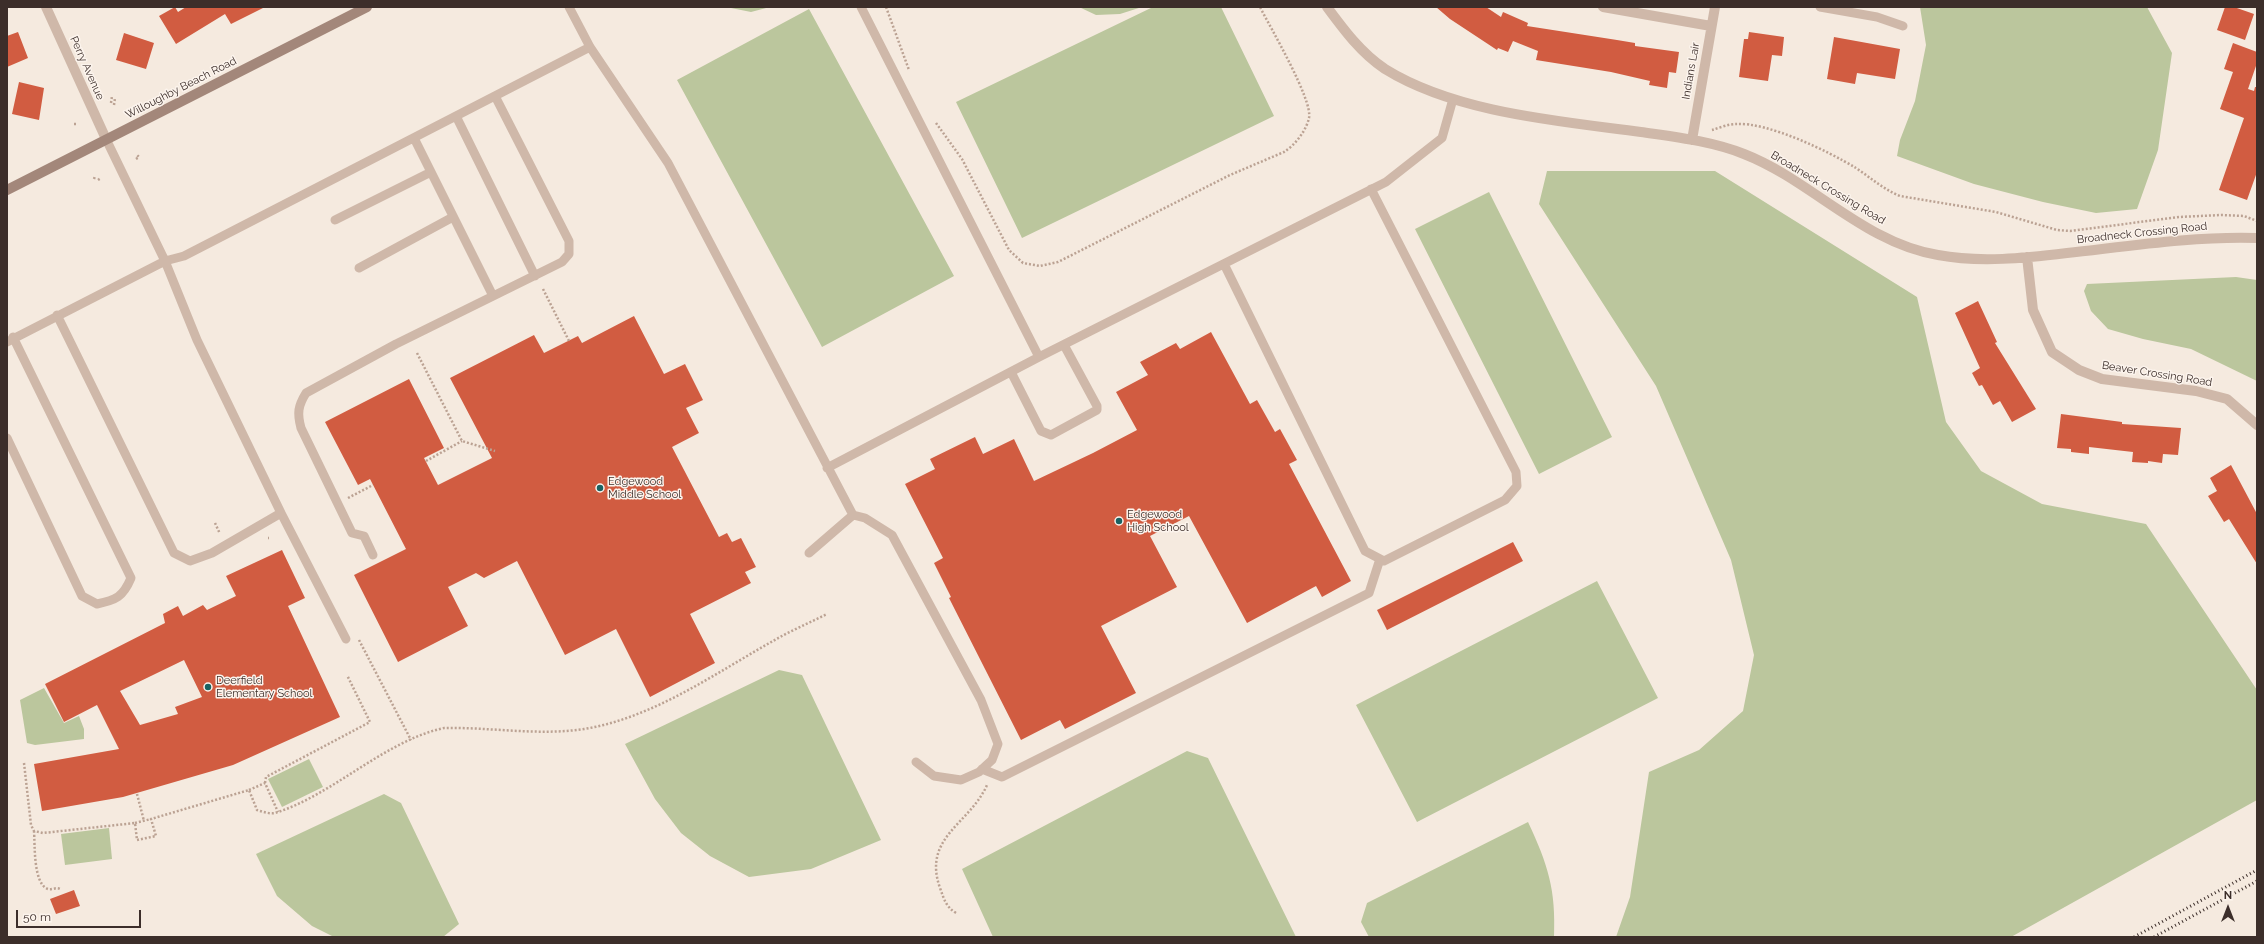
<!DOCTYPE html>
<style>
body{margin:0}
#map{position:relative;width:2264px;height:944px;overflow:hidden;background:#f5eadf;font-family:Raleway,sans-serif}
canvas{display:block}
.frame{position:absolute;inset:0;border:8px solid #3c2e2a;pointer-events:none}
.north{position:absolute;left:2208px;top:888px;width:40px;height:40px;-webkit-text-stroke:3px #fcf4ed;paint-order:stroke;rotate:0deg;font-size:11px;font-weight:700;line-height:16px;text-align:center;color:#3c2e2a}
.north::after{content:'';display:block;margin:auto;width:14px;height:18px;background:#3c2e2a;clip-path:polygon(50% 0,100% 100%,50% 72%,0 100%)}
.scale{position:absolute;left:16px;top:910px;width:125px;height:18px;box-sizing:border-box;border:2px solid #3c2e2a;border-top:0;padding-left:5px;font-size:12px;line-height:14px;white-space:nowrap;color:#3c2e2a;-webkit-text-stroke:3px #fcf4ed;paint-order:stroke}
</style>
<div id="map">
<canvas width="2264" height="944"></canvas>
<div class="frame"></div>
<div class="north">N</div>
<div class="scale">50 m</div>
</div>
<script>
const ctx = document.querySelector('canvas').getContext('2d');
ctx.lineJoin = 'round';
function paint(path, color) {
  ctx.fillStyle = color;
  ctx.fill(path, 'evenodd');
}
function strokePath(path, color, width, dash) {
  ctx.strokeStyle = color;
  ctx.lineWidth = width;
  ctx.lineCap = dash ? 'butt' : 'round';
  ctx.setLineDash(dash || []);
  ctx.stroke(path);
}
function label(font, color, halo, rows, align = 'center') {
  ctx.font = font + ' Raleway,sans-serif';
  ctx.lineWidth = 3;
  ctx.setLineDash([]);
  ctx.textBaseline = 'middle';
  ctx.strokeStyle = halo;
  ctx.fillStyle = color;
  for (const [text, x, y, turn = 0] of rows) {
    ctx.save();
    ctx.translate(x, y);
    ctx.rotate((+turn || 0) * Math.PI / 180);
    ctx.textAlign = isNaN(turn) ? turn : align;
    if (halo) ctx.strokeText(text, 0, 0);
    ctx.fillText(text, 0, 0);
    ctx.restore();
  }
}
const green = new Path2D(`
 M 726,7 L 770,7 L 751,12 Z
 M 1079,7 L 1142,7 L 1120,14 L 1096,15 Z
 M 1153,7 L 1221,7 L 1274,116 L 1022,238 L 956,102 Z
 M 1920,7 L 2147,7 L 2172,53 L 2158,150 L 2137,209 L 2096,213 L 2043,202 L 1974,184 L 1897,156 L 1900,140 L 1915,101 L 1926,45 Z
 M 809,9 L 954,276 L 822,347 L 677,80 Z
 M 1547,171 L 1715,171 L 1917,297 L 1946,422 L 1981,471 L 2042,504 L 2146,524 L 2257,690 L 2257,800 L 2011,937 L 1616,937 L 1630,897 L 1649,772 L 1699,750 L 1743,711 L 1754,655 L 1731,560 L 1656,386 L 1539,204 Z
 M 1489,192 L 1612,437 L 1539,474 L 1415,229 Z
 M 2236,277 L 2257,280 L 2257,381 L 2191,349 L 2143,339 L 2108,329 L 2091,311 L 2084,291 L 2087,284 Z
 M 1597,581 L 1658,698 L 1417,822 L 1356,705 Z
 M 779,670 L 802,675 L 881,840 L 811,869 L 749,877 L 710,856 L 681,833 L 655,799 L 625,744 Z
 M 44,688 L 64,723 L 79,716 L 84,729 L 84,739 L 35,745 L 27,743 L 20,700 Z
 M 1187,751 L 1208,758 L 1296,937 L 993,937 L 962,869 Z
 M 309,759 L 323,787 L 282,807 L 268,779 Z
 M 384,794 L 401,803 L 459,924 L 443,937 L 334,937 L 312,926 L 277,896 L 256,854 Z
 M 1528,822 C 1548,865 1556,889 1554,937 L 1369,937 L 1361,922 L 1367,903 Z
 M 109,828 L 112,859 L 65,865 L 61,834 Z`);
const building = new Path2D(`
 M 175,7 L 178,12 L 186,7 L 265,7 L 231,24 L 225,14 L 176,44 L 159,16 Z
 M 1436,7 L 1486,7 L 1501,17 L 1503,12 L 1528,23 L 1527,26 L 1617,40 L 1635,43 L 1635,46 L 1679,52 L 1676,73 L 1669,72 L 1667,88 L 1649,85 L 1650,81 L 1611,72 L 1536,60 L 1538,51 L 1513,41 L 1508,52 L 1498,48 L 1497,50 L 1450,19 Z
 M 2225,7 L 2234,7 L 2254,14 L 2245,40 L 2217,30 Z
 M 18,32 L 28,58 L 7,67 L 7,36 Z
 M 1749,32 L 1784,37 L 1782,56 L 1772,55 L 1768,81 L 1739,77 L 1744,39 L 1748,39 Z
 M 124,33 L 154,43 L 146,69 L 116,60 Z
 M 1834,37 L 1900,49 L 1895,79 L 1857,73 L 1855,84 L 1827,79 Z
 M 2233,43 L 2257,52 L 2257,63 L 2248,89 L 2254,91 L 2255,87 L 2257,87 L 2257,172 L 2247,200 L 2219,190 L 2244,118 L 2220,109 L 2233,72 L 2224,69 Z
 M 19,82 L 44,88 L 39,120 L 12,114 Z
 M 1978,301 L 1997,342 L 1995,343 L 2036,409 L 2012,422 L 2000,401 L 1993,405 L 1982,385 L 1979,386 L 1972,373 L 1980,368 L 1955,313 Z
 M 634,316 L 664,374 L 685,364 L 703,400 L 686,408 L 699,433 L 672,447 L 719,537 L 727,533 L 732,542 L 741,538 L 756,567 L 745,572 L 751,583 L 690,614 L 715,663 L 650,697 L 616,629 L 565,655 L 517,561 L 484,578 L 476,573 L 448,587 L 468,626 L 398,662 L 354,575 L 406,549 L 370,479 L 358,485 L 325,422 L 409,379 L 444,448 L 424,458 L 438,485 L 492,458 L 450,378 L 534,335 L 544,353 L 578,336 L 582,343 Z
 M 1211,332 L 1250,404 L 1257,400 L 1275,432 L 1280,429 L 1297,460 L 1289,464 L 1351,581 L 1322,597 L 1316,586 L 1247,623 L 1189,516 L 1150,536 L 1177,587 L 1101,626 L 1136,693 L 1065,729 L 1060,720 L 1021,740 L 949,598 L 951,597 L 934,563 L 943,558 L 905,484 L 935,469 L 930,459 L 975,437 L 983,454 L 1014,439 L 1034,481 L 1093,453 L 1137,430 L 1116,392 L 1148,375 L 1140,362 L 1176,343 L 1180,349 Z
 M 2061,414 L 2122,422 L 2122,424 L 2181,428 L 2178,455 L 2163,454 L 2162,463 L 2148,461 L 2148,463 L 2132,462 L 2133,452 L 2089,447 L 2089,454 L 2071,452 L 2071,449 L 2057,448 Z
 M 2231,465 L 2257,514 L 2257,564 L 2229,519 L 2224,522 L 2208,496 L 2217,491 L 2210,478 Z
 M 1513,542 L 1523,561 L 1387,630 L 1377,610 Z
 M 282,550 L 305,598 L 288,606 L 340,717 L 233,765 L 123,797 L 42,811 L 34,764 L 119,749 L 97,705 L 64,722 L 45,684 L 165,623 L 163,614 L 178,606 L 183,616 L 203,605 L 207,610 L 236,596 L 226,576 ZM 184,660 L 202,697 L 175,707 L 178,714 L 140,725 L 120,691 Z
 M 74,890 L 80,906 L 56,914 L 50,899 Z`);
const path = new Path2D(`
 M 886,7 L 909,70
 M 111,103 L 112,96
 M 114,105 L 115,98
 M 936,123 L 962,159 L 1009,250 L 1023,263 L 1040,266 L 1058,262 L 1230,175 L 1284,152 C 1295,145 1306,131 1309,118 C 1313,100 1270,27 1260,7
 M 74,124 L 77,124
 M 1712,130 C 1719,128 1728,124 1736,124 C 1768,122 1828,151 1856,168 C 1871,178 1883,189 1900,196 L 1996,212 L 2057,230 L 2070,231 L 2179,217 L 2221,215 L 2244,216 L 2257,221
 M 136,159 L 139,157 L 137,155
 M 94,179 L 95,176
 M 98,180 L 101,178
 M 543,289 L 569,341
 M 417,353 L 462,441 L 495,451
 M 426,461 L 462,441
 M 348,498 L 373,485
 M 215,523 L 220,534
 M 268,538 L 269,538
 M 359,640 L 411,740
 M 24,763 L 31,825 L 34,831 L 43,833 L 135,823 L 137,840 L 156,836 L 151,819 L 249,790 L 257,810 C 263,812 270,814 275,813 C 333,795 384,741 444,728 C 490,727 538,736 584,729 C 653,718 714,674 773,641 C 790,631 809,623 827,614
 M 265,783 L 266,777 L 370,722 L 347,675
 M 249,790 L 265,783 L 278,812
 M 137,794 L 144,821
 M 135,823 L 151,819
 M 34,831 C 35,844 33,884 48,889 C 52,890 56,887 60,889
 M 956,913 C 946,907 944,899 940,888 C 922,837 970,824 987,785`);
const lane = new Path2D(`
 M 569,7 L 590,47 L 668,163 L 853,515 L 865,518 L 892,535 L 981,700 L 998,744 L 992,760 L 979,772 L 961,780 L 934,776 L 916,762
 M 861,7 L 1039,357
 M 1820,7 L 1877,17 L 1903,26
 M 456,116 L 535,276
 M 414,138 L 493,296
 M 335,220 L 431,172
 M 1224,264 L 1365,551 L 1384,561 L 1505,500 L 1517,486 L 1516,472 L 1371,189
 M 359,268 L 453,217
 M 57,315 L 174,553 L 190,561 L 212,553 L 281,513 L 197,340 L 165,261 L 106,139
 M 7,342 L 165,261 L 184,256 L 590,47
 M 1011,372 L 1041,431 L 1051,435 L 1097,410 L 1097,406 L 1064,345
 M 7,438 L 82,596 L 97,604 C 116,600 123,597 131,578 L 13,337
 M 827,468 L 1039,357 L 1386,182 L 1442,138 L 1453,99
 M 281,513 L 346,639
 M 809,553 L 853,515
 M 373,555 L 364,536 L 352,533 L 301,428 C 297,413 298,406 306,393 L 396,344 L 562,262 L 569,254 L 569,241 L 495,96
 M 982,769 L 1002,777 L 1369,593 L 1380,559`);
const street = new Path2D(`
 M 46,7 L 106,139
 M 1327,7 C 1344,30 1361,53 1385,69 C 1456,113 1559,121 1641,132 C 1675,137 1711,141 1744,154 C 1811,180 1864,243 1938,255 C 1980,263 2025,258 2067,253 C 2130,246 2194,236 2257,238
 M 1603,7 L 1711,26
 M 1692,140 L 1715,7
 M 2027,257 L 2033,310 L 2052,352 L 2079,370 L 2102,379 L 2196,391 L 2227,399 L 2257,425`);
const secondary = new Path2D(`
 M 7,190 L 367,7`);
const rail = new Path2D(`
 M 2134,937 L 2257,870
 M 2154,937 L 2257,881`);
const markers = [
 [600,488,4,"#1a6262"],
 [1119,521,4,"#1a6262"],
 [208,687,4,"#1a6262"]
];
const streetNames = [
 ["Perry Avenue",87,68,66],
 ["Indians Lair",1691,71,-80],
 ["Willoughby Beach Road",181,88,-27],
 ["Broadneck Crossing Road",1828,188,31],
 ["Broadneck Crossing Road",2142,233,-6],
 ["Beaver Crossing Road",2157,374,9]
];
const poiNames = [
 ["Edgewood",608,482],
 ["Middle School",608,495],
 ["Edgewood",1127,515],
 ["High School",1127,528],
 ["Deerfield",216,681],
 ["Elementary School",216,694]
];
paint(green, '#bbc69d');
paint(building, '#d15c41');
strokePath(path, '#bba293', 2.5, [2, 2]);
strokePath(lane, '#cfb8a9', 9);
strokePath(street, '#cfb8a9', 10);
strokePath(secondary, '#a3877a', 10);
strokePath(rail, '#3c2e2a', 3, [1, 3]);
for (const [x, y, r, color] of markers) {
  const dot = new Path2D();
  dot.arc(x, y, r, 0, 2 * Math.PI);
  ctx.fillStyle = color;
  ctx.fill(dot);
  strokePath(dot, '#fcf4ed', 1.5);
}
label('11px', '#3c2e2a', '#fcf4ed', streetNames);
label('11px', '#3c2e2a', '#fcf4ed', poiNames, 'left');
</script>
